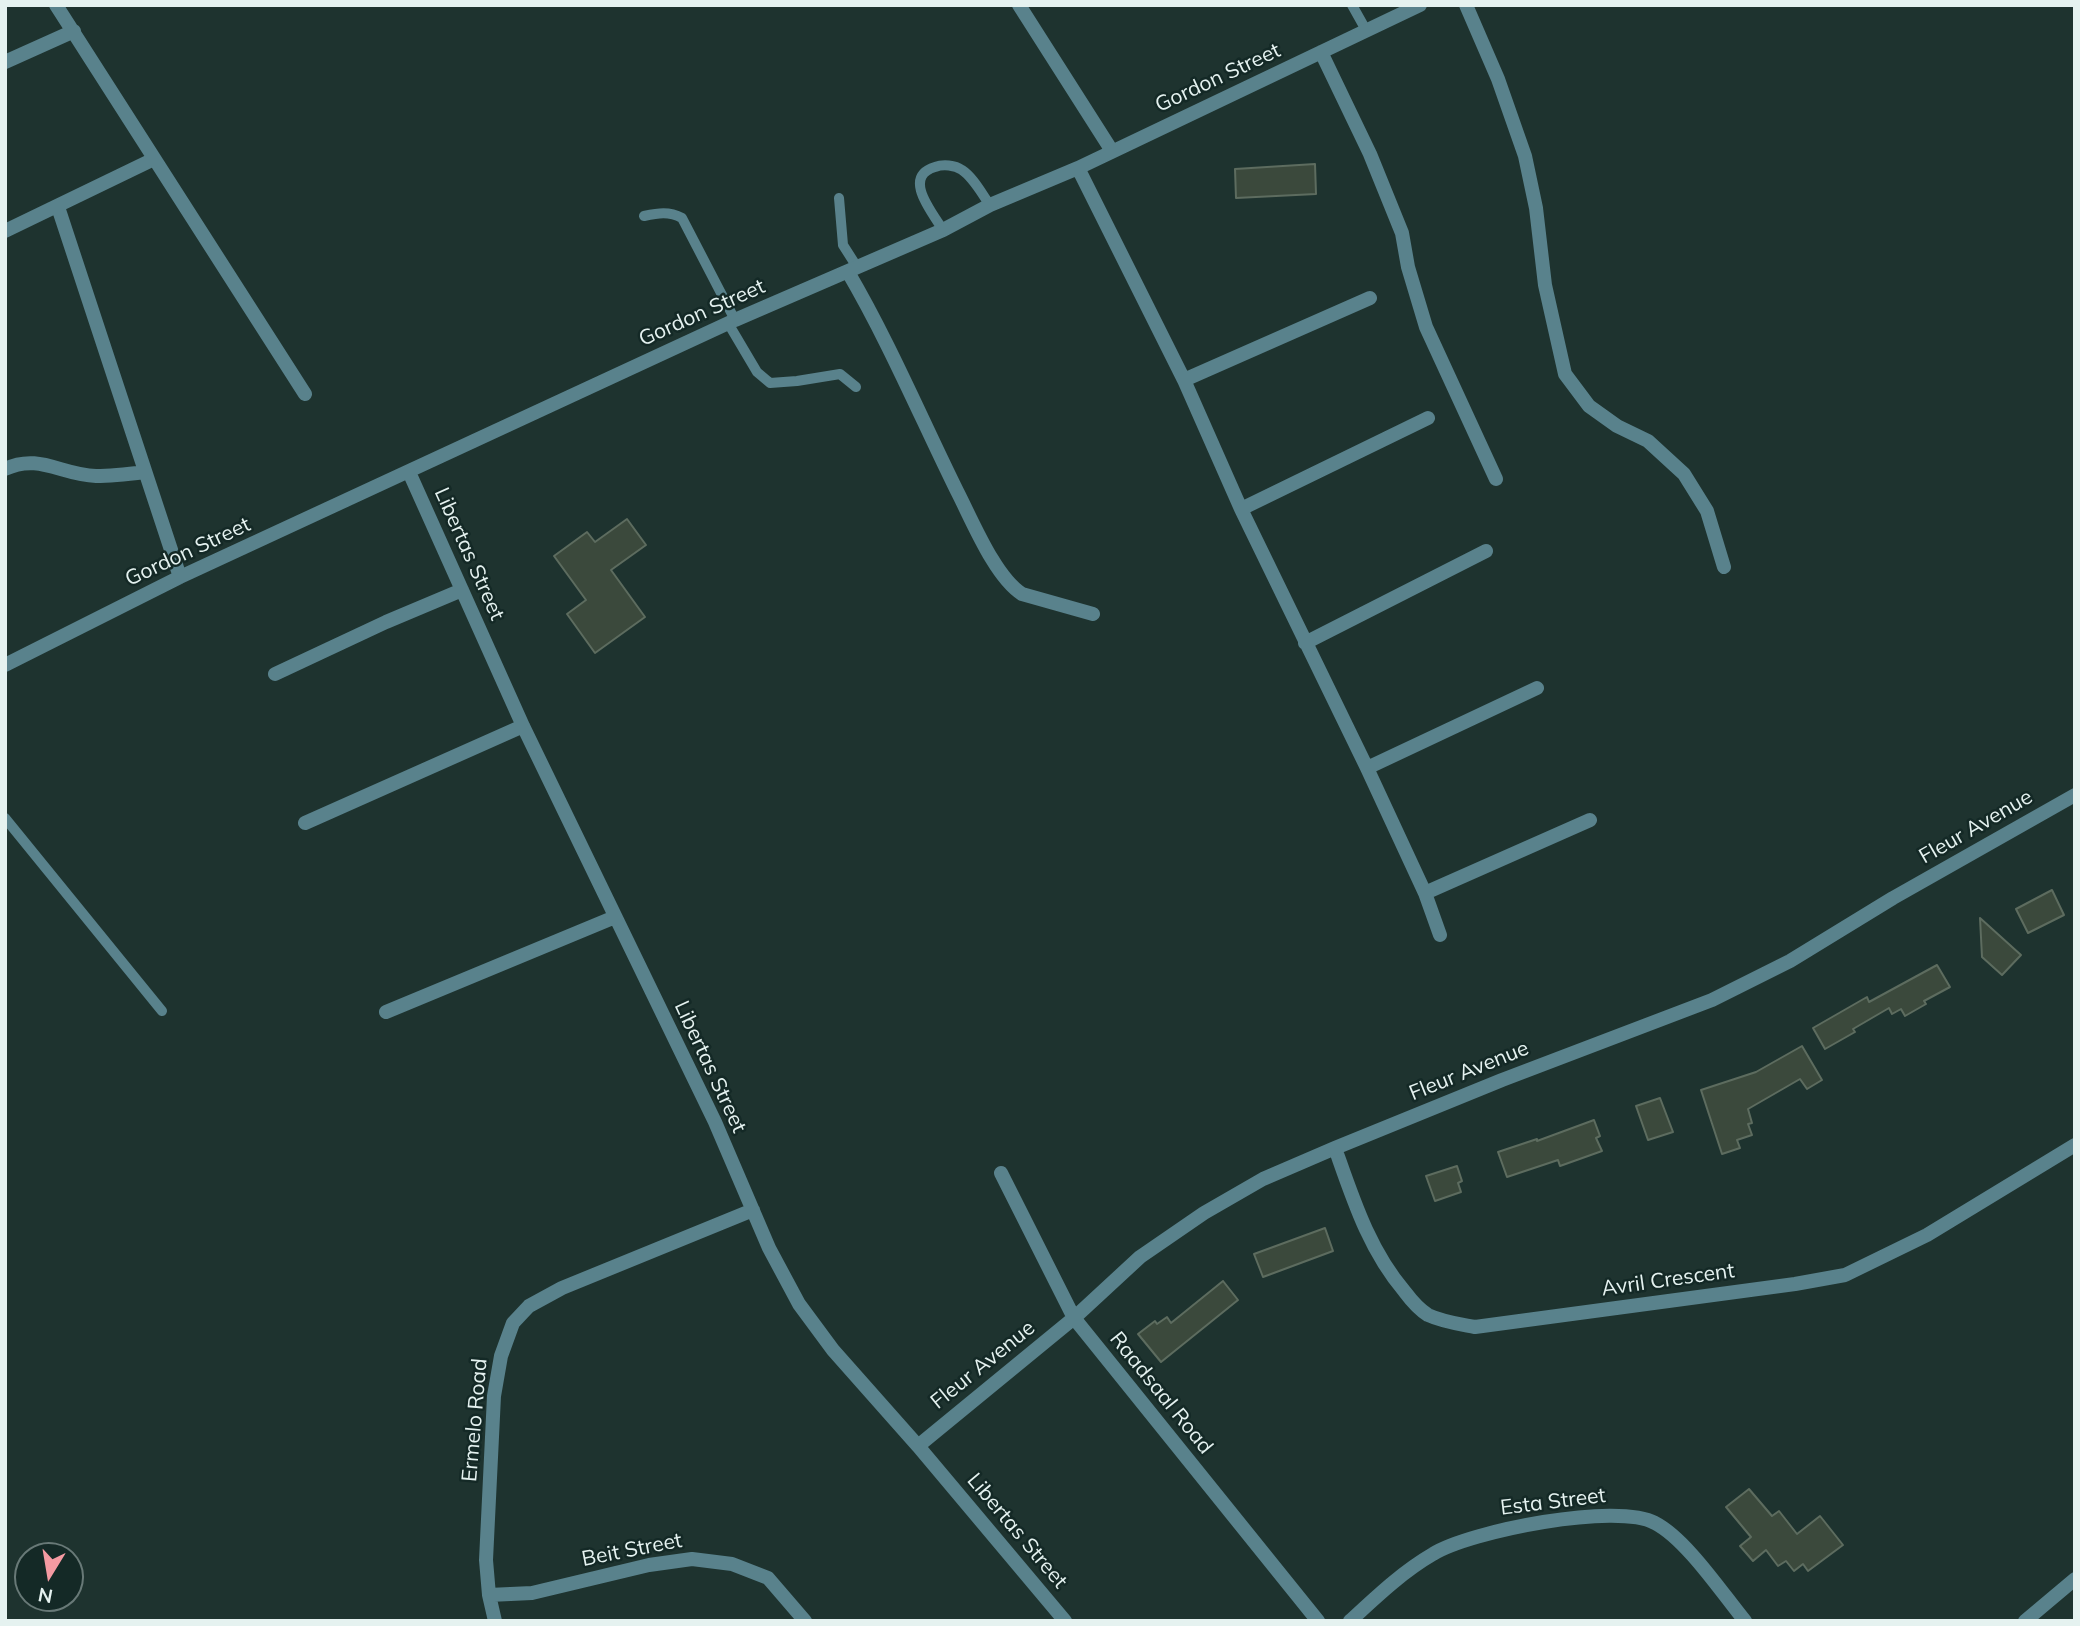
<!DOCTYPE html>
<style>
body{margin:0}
#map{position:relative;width:2080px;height:1626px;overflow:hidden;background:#1e332f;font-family:Mulish,sans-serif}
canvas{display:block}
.frame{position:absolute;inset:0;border:7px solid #e5f2f0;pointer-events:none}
.north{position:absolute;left:14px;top:1542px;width:70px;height:70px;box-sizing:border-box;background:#142926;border:2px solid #687977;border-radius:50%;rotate:191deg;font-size:19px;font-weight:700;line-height:28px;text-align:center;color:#e5f2f0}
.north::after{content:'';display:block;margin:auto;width:24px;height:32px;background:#f49aa2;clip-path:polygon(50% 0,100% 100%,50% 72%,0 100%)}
</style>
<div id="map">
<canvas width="2080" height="1626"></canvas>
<div class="frame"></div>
<div class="north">N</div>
</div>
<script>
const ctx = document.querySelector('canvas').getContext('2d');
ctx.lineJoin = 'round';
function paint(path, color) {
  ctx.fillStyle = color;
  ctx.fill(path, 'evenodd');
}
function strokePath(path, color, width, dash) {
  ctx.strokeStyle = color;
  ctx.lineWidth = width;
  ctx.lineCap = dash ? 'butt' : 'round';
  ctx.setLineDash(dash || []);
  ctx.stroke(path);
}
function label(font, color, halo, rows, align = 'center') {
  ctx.font = font + ' Mulish,sans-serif';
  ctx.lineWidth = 5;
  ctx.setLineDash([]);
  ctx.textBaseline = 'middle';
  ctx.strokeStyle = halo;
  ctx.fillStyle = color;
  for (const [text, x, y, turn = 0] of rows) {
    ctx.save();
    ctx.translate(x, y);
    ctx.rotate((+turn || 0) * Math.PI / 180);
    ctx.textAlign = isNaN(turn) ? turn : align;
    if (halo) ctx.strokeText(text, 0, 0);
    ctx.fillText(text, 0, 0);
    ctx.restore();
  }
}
const building = new Path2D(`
 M 1315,164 L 1316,194 L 1236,198 L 1235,169 Z
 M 627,519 L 646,545 L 611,570 L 645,617 L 595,653 L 567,614 L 586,600 L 554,556 L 587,532 L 595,542 Z
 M 2052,890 L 2064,915 L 2028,933 L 2016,909 Z
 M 1980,918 L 2021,955 L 2002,975 L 1982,957 Z
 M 1937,965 L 1950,987 L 1924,1001 L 1926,1004 L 1905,1016 L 1901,1009 L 1892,1014 L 1889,1008 L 1853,1029 L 1855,1032 L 1825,1049 L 1813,1028 L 1867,997 L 1869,1002 Z
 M 1802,1046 L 1822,1080 L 1807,1089 L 1800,1079 L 1748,1109 L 1752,1123 L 1748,1124 L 1752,1135 L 1737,1140 L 1740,1148 L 1722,1154 L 1701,1090 L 1756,1072 Z
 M 1660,1098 L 1673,1132 L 1648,1140 L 1636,1106 Z
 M 1594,1120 L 1600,1136 L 1596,1138 L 1602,1151 L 1560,1166 L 1558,1160 L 1507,1177 L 1498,1152 L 1537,1139 L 1537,1141 Z
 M 1457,1166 L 1462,1181 L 1458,1183 L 1461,1192 L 1435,1201 L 1426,1176 Z
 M 1325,1228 L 1333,1251 L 1263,1277 L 1254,1254 Z
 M 1223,1281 L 1238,1300 L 1161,1362 L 1138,1334 L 1155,1321 L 1157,1324 L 1167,1317 L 1171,1323 Z
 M 1749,1489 L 1772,1516 L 1779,1511 L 1797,1534 L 1820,1516 L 1843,1545 L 1808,1571 L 1803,1564 L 1794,1571 L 1786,1561 L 1778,1566 L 1766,1550 L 1753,1561 L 1740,1546 L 1751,1537 L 1726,1507 Z`);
const lane = new Path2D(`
 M 1352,5 L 1366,30
 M 839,198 L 843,245 L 857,267
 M 644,216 C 658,213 669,211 682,218 L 735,320
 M 943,230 C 932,212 902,177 935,167 C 943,164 955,165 962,170 C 973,177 982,194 990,205
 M 728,323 L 757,372 L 770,383 L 797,381 L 840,374 L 856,387
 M 5,818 L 162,1011`);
const street = new Path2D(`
 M 56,5 L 305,394
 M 1019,5 L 1112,151
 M 1466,5 L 1498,79 L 1525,156 L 1536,208 L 1545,285 L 1565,374 L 1589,406 L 1617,426 L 1648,441 L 1684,474 L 1707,511 L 1724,567
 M 1321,52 L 1370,154 L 1402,233 L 1408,267 L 1426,327 L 1496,479
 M 5,62 L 74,31
 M 1078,168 L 1184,380 L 1241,509 L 1367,768 L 1425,893 L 1440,935
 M 58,207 L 180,577
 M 5,231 L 154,159
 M 848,272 C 889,342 921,418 957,491 C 972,520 995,577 1022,594 L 1093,614
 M 1184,380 L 1370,298
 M 5,469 C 39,453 61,475 96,476 C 112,476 129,474 145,472
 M 409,472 L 523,726 L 715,1122 L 769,1248 L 799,1304 L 833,1350 L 918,1446 L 1065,1621
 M 1241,509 L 1428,418
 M 1305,643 L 1486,551
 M 5,665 L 180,577 L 735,320 L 943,230 L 990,205 L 1078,168 L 1420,5
 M 275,674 L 386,622 L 462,590
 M 1367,768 L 1537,688
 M 305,823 L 523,726
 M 1425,893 L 1590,820
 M 386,1012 L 615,917
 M 1335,1148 C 1353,1199 1369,1250 1405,1292 C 1411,1300 1420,1310 1428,1315 C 1443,1322 1459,1324 1475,1327 L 1795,1284 L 1845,1275 L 1927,1235 L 2075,1145
 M 1001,1173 L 1074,1318 L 1318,1621
 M 918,1446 L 1074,1318 L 1140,1257 L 1204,1213 L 1263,1179 L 1335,1148 L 1502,1080 L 1712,1000 L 1790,961 L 1893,898 L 2075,795
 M 489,1595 L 532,1593 L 649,1565 L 692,1559 L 732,1564 L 768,1578 L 805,1621
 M 495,1621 L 489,1595 L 486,1560 L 494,1396 L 501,1356 L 513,1323 L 529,1306 L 562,1288 L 753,1210
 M 1350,1621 C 1376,1597 1402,1572 1433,1554 C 1470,1531 1617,1502 1655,1523 C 1686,1539 1722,1593 1745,1621
 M 2025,1621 L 2075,1579`);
const streetNames = [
 ["Gordon Street",1218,78,-25],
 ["Gordon Street",702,313,-24],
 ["Gordon Street",188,552,-25],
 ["Libertas Street",469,554,66],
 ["Fleur Avenue",1976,827,-30],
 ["Libertas Street",710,1067,65],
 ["Fleur Avenue",1469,1071,-22],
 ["Avril Crescent",1668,1280,-8],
 ["Fleur Avenue",983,1365,-39],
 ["Raadsaal Road",1161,1393,51],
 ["Ermelo Road",475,1420,-85],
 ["Esta Street",1553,1502,-7],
 ["Libertas Street",1017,1531,50],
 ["Beit Street",632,1550,-11]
];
paint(building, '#3b493c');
strokePath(building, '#5d6c5f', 2);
strokePath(lane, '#59828c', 10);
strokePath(street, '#59828c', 14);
label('21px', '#e5f2f0', '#142926', streetNames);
</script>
